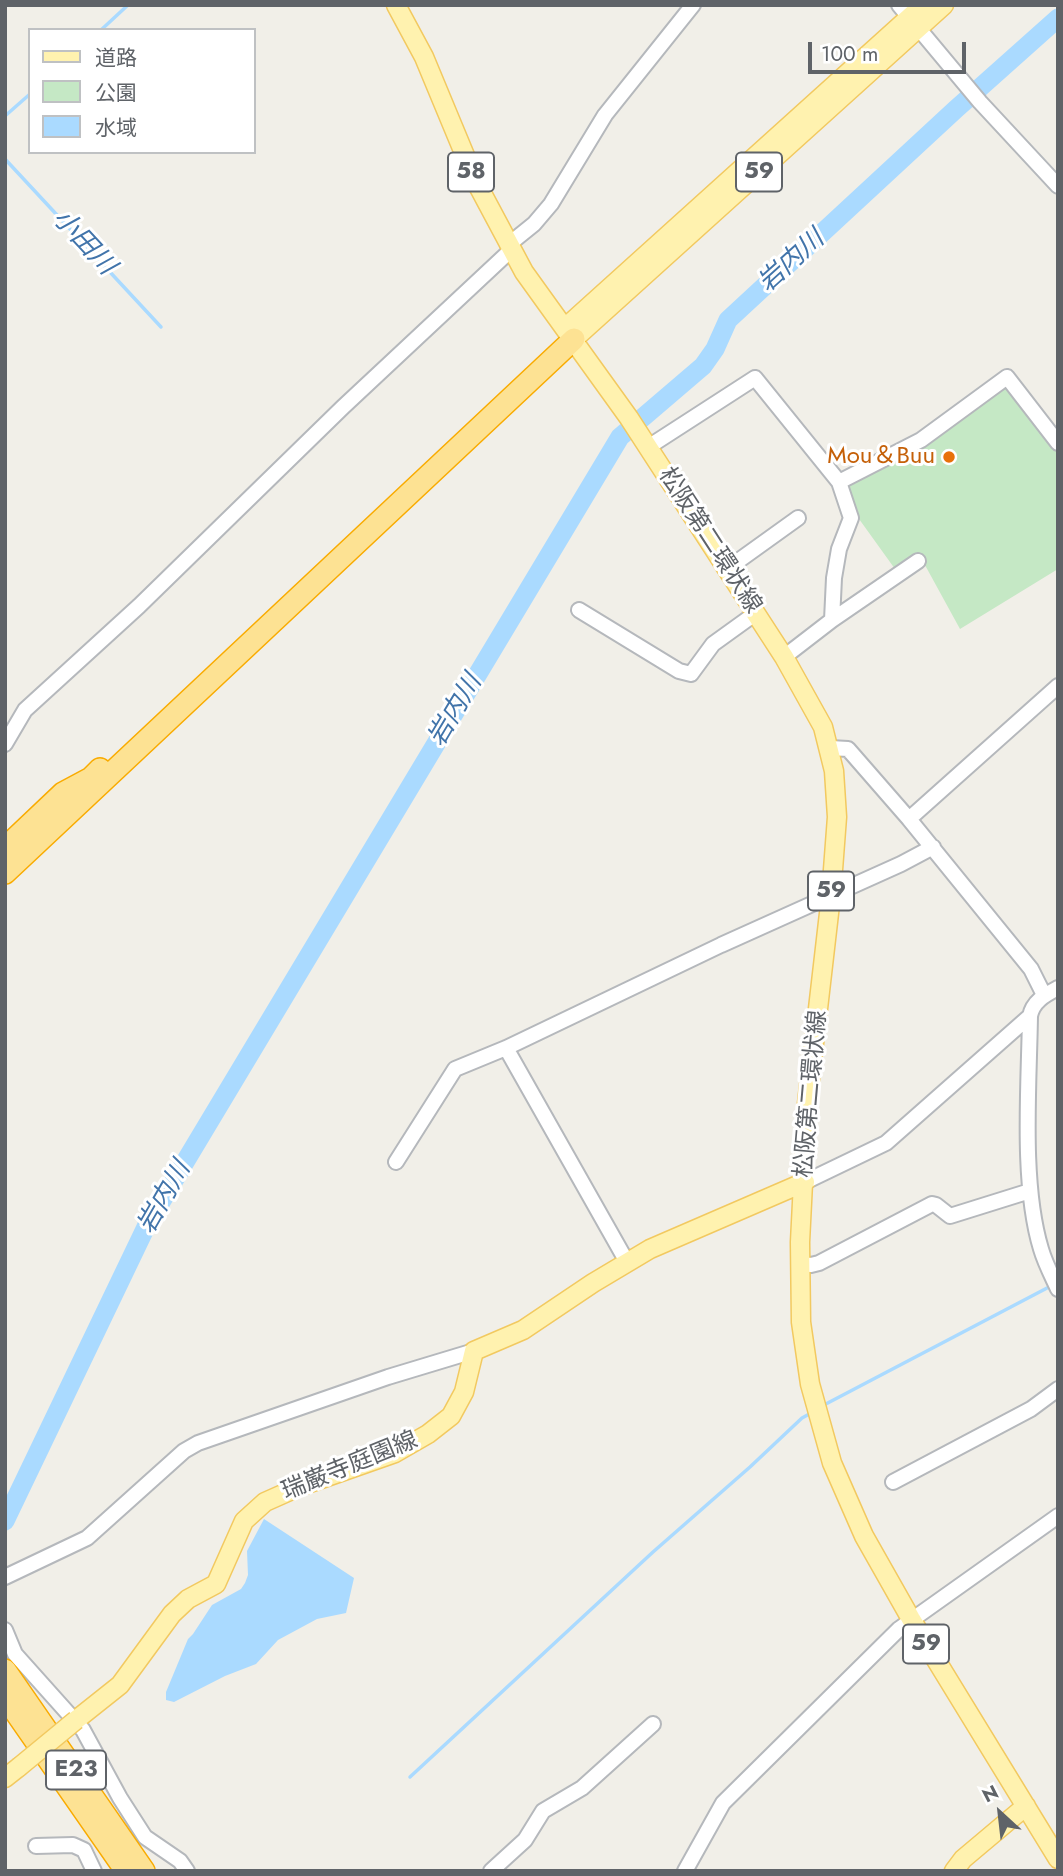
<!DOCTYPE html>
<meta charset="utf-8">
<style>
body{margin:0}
#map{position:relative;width:1063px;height:1876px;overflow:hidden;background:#f1efe8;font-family:Jost,"Noto Sans JP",sans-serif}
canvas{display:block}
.frame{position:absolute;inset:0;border:7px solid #5f6368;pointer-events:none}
.legend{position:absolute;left:28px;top:28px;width:228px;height:126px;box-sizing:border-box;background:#fff;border:2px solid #bfc1c3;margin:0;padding:9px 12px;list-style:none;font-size:21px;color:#5f6368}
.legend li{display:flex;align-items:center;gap:14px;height:35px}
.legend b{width:35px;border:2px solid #bfc1c3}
.north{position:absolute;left:965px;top:1778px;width:70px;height:70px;-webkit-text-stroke:5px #fff;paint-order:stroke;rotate:333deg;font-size:19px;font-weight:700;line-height:28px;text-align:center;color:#5f6368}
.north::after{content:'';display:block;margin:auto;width:24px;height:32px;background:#5f6368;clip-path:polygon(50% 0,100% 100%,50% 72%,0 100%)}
.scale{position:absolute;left:808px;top:42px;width:158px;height:32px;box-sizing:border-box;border:4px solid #5f6368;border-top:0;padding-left:9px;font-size:21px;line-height:24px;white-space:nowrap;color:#5f6368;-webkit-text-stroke:5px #fff;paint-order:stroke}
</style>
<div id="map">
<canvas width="1063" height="1876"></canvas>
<div class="frame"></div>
<ul class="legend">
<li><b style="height:9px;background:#fff2af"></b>道路</li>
<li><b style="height:19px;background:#c5e8c5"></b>公園</li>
<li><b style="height:19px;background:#aadaff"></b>水域</li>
</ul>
<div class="north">N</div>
<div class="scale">100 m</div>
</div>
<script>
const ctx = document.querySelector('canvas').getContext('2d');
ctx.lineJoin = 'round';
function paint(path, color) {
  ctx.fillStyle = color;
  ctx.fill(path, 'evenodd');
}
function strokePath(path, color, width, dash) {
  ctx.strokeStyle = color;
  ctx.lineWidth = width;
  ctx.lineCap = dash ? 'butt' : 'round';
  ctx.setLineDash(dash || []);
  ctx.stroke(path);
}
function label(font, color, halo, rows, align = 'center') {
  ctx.font = font + ' Jost,"Noto Sans JP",sans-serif';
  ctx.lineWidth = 6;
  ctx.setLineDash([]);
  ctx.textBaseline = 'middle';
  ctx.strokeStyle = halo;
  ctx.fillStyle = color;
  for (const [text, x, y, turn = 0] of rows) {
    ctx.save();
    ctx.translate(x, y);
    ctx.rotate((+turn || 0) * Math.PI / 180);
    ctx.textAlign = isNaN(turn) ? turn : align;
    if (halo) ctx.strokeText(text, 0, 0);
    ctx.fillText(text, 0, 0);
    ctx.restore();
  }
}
const green = new Path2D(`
 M 1005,385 L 1008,386 L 1058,452 L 1058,569 L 960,629 L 920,556 L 895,569 L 854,512 L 843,489 L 848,481 Z`);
const water = new Path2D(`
 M 264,1519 L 354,1578 L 346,1613 L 317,1619 L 278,1640 L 256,1664 L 225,1676 L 174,1702 L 166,1700 L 166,1692 L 188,1639 L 193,1634 L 212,1605 L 241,1589 L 245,1583 L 248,1575 L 247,1551 Z`);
const stream = new Path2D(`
 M 101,30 L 128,5
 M 5,116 L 30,94
 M 5,159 L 161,327
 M 822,1406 L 1049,1287
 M 410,1777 L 653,1552 L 750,1467 L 802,1418 L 813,1412`);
const river = new Path2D(`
 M 5,1521 L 146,1227 L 620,437 L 703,366 L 715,349 L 728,320 L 956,109 L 1058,18`);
const minor = new Path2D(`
 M 899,5 L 980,102 L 1058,186
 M 508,245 L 534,224 L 551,204 L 605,115 L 693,5
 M 656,442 L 755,378 L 839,482 L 921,440 L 1007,377 L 1058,443
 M 727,569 L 798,518
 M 579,610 L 679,671 L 691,674 L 713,644 L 756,613
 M 832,620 L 834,578 L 839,549 L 851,518 L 839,482
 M 784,657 L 832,620 L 918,561
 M 5,744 L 25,710 L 139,606 L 343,407 L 511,250
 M 830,748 L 848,749 L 909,819 L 1031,969 L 1044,995
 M 909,819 L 1058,686
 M 1058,988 C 1045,995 1033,1001 1030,1016 C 1029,1086 1021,1183 1041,1249 C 1045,1263 1052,1276 1058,1289
 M 506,1048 L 627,1262
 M 396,1162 L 455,1069 L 506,1048 L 721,945 L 901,864 L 933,847
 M 805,1182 L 886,1143 L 1030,1016
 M 800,1264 L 811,1265 L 819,1263 L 932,1204 L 936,1205 L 950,1216 L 1030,1191
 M 893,1482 L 1031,1409 L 1058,1389
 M 5,1577 L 87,1538 L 184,1451 L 198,1443 L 388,1377 L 474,1351
 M 5,1630 L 15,1654 L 83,1730 L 120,1798 L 145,1837 L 180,1861 L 187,1871
 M 36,1846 L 73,1845 L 84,1850 L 94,1871
 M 491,1871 L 525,1840 L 543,1811 L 582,1788 L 653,1724
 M 685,1871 L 723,1803 L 899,1629 L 1058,1516`);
const major = new Path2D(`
 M 396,5 L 424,57 L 476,182 L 524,272 L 629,418 L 784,657 L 823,727 L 834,771 L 837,817 L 831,896 L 807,1104 L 800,1242 L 801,1322 L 810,1384 L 832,1463 L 864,1536 L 911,1619 L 1058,1859
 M 566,327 L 923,5
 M 574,339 L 944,5
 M 76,1720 L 120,1685 L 172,1614 L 188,1599 L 216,1584 L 244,1521 L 265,1502 L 301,1486 L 395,1453 L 428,1434 L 451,1416 L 464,1392 L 474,1351 L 523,1330 L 593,1283 L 650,1249 L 805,1182
 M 5,1778 L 19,1767
 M 954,1871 L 963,1859 L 1026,1806`);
const highway = new Path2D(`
 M 5,848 L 63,793 L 91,778 L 100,769
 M 5,873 L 574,339
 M 5,1670 L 144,1871
 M 5,1697 L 126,1871`);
const majorBridge = new Path2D(`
 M 19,1767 L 76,1720`);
const markers = [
 [949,457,7,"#e8710a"]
];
const shields = [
 [471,172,46],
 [759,172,46],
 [831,891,46],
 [926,1644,46],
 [76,1770,60]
];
const shieldNames = [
 ["58",471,172],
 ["59",759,172],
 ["59",831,891],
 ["59",926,1644],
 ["E23",76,1770]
];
const foodNames = [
 ["Mou＆Buu",935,457]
];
const streetNames = [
 ["松阪第二環状線",709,541,57],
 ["松阪第二環状線",812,1094,-85],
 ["瑞巌寺庭園線",350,1467,-22]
];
const waterNames = [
 ["小田川",83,243,47],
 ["岩内川",792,262,-42],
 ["岩内川",456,711,-59],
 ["岩内川",165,1198,-60]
];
paint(green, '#c5e8c5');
paint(water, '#aadaff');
strokePath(stream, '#aadaff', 3.5);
strokePath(river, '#aadaff', 19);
strokePath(minor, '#b5b8bc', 18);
strokePath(major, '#f2c960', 21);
strokePath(highway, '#f9ab00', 24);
strokePath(minor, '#fff', 14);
strokePath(major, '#fff2af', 18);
strokePath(highway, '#fde293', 21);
strokePath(majorBridge, '#f2c960', 21, []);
strokePath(majorBridge, '#fff2af', 18);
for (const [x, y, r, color] of markers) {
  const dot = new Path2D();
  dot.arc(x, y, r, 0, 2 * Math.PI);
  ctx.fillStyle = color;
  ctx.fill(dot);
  strokePath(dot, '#fff', 2.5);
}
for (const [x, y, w] of shields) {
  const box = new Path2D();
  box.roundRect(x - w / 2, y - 19.5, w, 39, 5);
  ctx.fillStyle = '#fff';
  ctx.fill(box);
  strokePath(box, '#5f6368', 2);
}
label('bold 23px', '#5f6368', null, shieldNames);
label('24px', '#c56008', '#fff', foodNames, 'right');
label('24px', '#5f6368', '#fff', streetNames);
label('italic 26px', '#4174aa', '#fff', waterNames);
</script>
